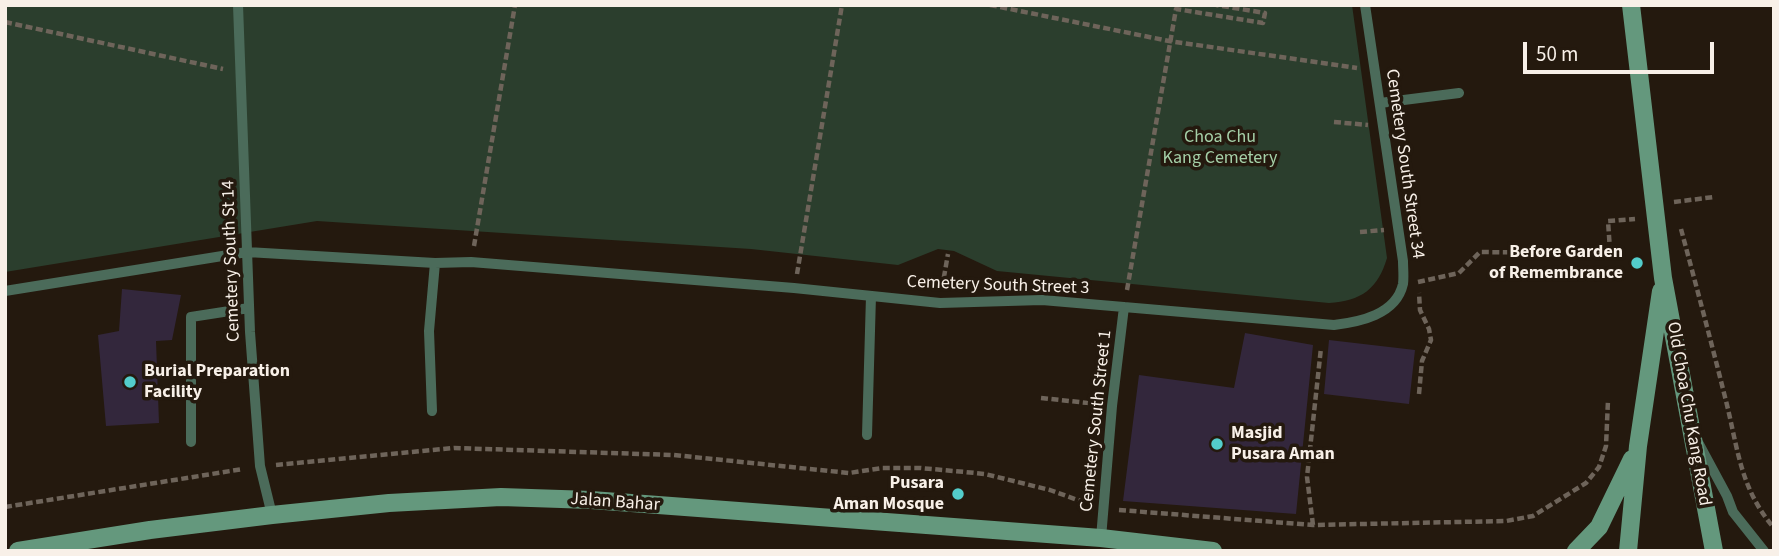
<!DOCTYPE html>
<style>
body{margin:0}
#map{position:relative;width:1779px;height:556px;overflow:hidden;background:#24190e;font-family:"Source Sans 3",sans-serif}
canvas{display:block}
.frame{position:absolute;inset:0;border:7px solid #f8f0e8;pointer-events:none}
.scale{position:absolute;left:1523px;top:42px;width:191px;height:32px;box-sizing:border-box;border:4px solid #f8f0e8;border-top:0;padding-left:9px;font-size:21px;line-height:24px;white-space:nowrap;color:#f8f0e8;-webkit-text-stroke:5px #24190e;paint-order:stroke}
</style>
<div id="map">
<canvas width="1779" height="556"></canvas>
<div class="frame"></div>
<div class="scale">50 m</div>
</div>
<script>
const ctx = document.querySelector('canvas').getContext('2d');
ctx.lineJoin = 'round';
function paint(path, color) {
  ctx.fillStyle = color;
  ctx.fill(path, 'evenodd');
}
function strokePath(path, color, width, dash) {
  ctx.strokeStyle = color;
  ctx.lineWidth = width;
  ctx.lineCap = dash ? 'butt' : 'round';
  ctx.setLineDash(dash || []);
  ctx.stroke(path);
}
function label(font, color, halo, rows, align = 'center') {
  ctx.font = font + ' "Source Sans 3",sans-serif';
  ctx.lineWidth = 7;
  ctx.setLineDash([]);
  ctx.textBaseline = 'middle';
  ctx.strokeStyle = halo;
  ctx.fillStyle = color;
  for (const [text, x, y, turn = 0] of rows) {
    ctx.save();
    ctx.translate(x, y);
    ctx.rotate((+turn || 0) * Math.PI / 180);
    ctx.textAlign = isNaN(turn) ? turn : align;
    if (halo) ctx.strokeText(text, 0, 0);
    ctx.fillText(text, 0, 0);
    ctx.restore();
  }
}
const green = new Path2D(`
 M 5,5 L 1352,5 L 1387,258 C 1378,289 1361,301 1329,303 L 997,271 L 954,251 L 938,249 L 898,265 L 751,249 L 317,221 L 5,272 Z`);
const building = new Path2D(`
 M 122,289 L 181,295 L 172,340 L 156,341 L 159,423 L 106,426 L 98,335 L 119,331 Z
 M 1245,333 L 1313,345 L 1296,514 L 1123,501 L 1139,375 L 1234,388 Z
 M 1329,340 L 1415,350 L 1409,404 L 1324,394 Z`);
const path = new Path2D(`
 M 990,5 L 1169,41 L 1357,68
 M 5,22 L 223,69
 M 1334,122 L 1368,125
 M 1674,202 L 1714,197
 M 1681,229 C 1696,285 1711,341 1725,397 C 1738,447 1739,487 1774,528
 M 1360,232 L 1384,230
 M 474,246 L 515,5
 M 797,274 L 842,5
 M 1418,282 L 1459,273 L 1480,252 L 1570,253 L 1610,250 L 1608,221 L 1635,219
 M 942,288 L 948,254
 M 1127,290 L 1176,9 L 1263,23 L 1265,13 L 1216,5
 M 1419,394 L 1422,361 L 1431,340 L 1429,329 L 1420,310 L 1419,293
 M 1041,398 L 1098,404
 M 276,465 L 454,448 L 674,455 L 849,473 L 882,468 L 920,468 L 965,472 L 985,474 L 1050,490 L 1086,503
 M 5,507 L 243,469
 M 1119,510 L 1313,525 L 1506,521 L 1533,516 L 1586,483 L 1599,467 L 1606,446 L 1608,400
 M 1313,525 L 1307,477 L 1321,348`);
const lane = new Path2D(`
 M 238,5 L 250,332 L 260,466 L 272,515
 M 1380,103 L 1459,93
 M 5,291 L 247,252 L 435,263 L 471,262 L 794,288 L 940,303 L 1042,300 L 1334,325 C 1359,322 1396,315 1403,284 C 1404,277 1403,268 1403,261 L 1365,5
 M 432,411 L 429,331 L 435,263
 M 867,435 L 871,296
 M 191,442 L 191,317 L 249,308
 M 1699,444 L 1727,496 L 1733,512 L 1764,551
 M 1101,538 L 1112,406 L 1124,307`);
const secondary = new Path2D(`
 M 1631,5 L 1663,278 L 1714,551
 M 18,551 L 150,530 L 272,515 L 389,503 L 501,497 L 591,500 L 1101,538 L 1213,551
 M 1576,551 L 1599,527 L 1632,459
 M 1628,551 L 1638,446 L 1661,291`);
const markers = [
 [1637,263,7,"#53cdcb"],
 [130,382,7,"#53cdcb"],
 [1217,444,7,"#53cdcb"],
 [958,494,7,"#53cdcb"]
];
const parkNames = [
 ["Choa Chu",1220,138],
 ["Kang Cemetery",1220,159]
];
const streetNames = [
 ["Cemetery South Street 34",1404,164,82],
 ["Cemetery South St 14",232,261,-92],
 ["Cemetery South Street 3",998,286,2],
 ["Old Choa Chu Kang Road",1688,414,80],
 ["Cemetery South Street 1",1097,421,-84],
 ["Jalan Bahar",615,503,4]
];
const poiNames = [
 ["Before Garden",1623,253],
 ["of Remembrance",1623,274],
 ["Burial Preparation",144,372,"left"],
 ["Facility",144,393,"left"],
 ["Masjid",1231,434,"left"],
 ["Pusara Aman",1231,455,"left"],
 ["Pusara",944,484],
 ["Aman Mosque",944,505]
];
paint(green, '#2b3e2d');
paint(building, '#33273c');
strokePath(path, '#6e645a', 4.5, [7, 3.5]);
strokePath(lane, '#4b6b5a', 10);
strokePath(secondary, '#64987d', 18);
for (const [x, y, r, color] of markers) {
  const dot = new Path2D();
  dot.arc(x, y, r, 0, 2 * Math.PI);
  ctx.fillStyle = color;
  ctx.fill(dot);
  strokePath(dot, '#24190e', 2.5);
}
label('18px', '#a5d0a8', '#24190e', parkNames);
label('18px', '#f8f0e8', '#24190e', streetNames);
label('bold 18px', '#f8f0e8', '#24190e', poiNames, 'right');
</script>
